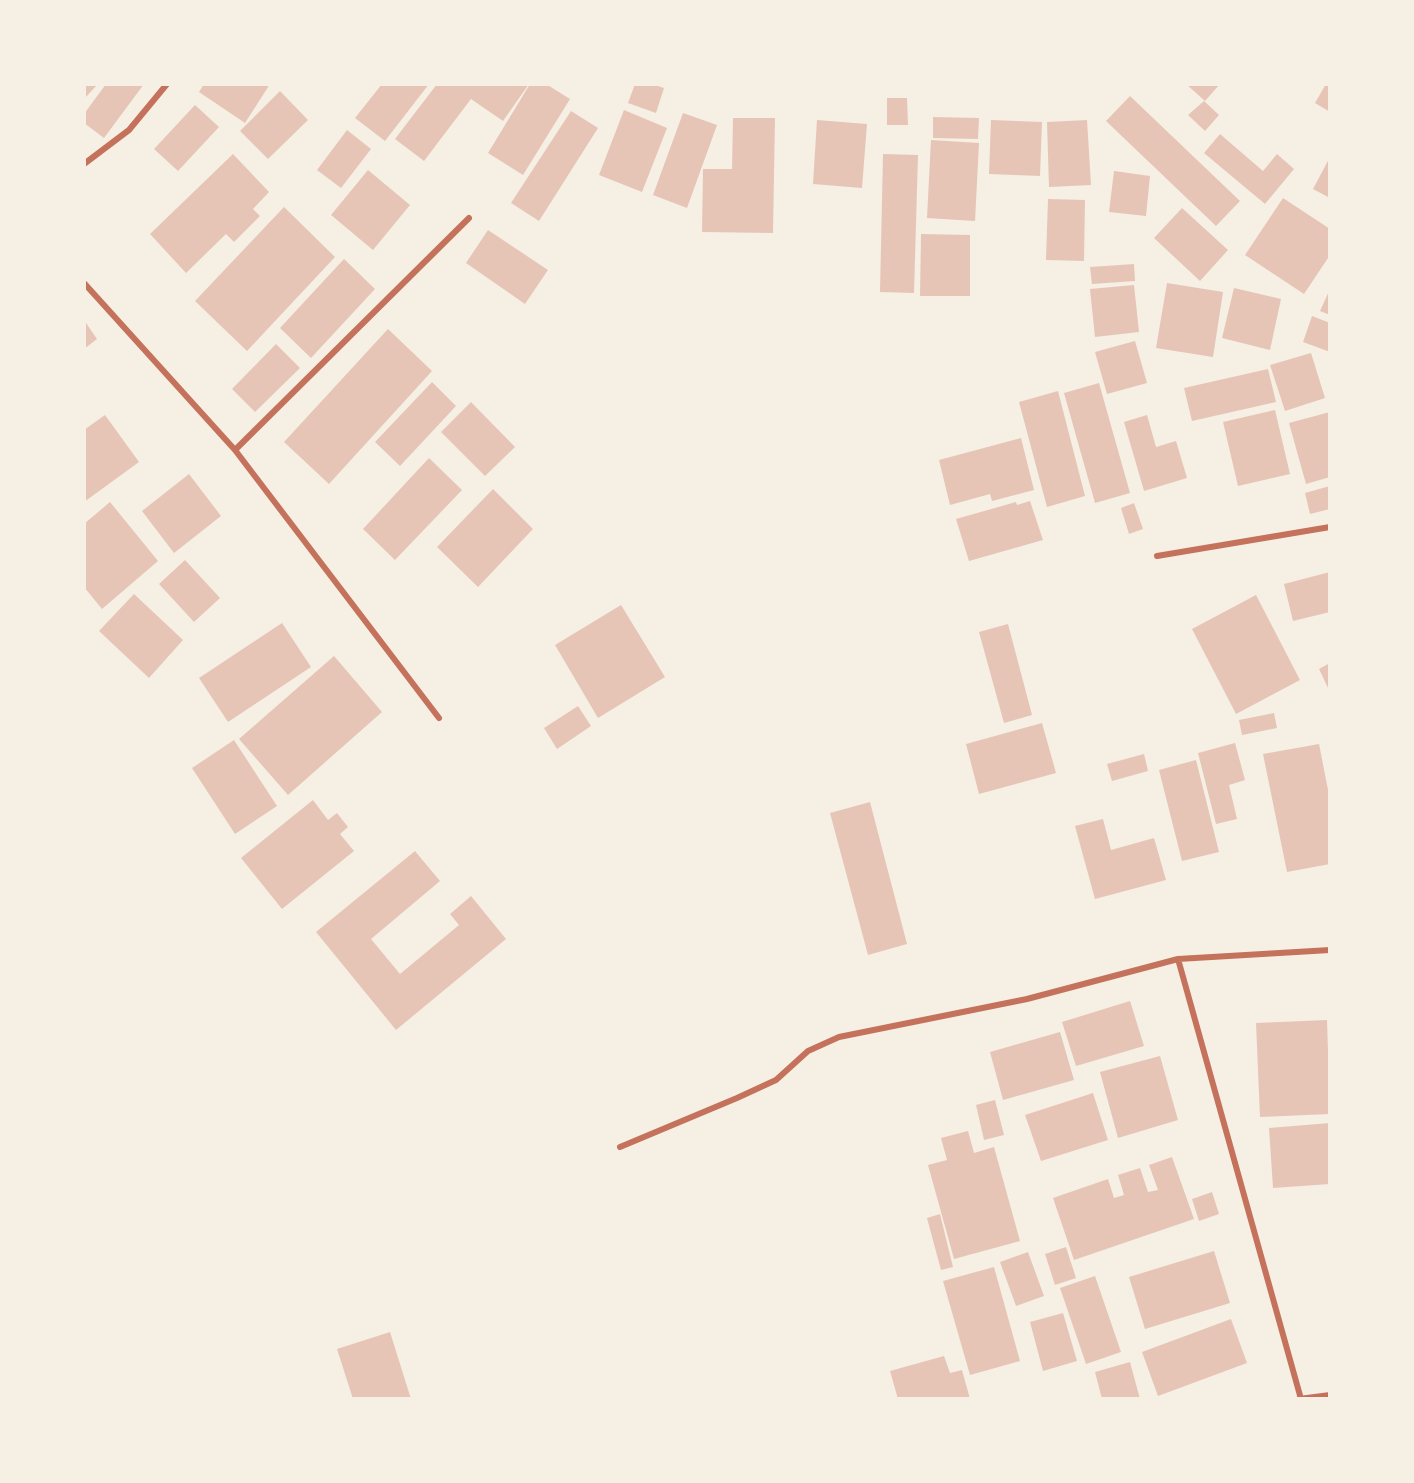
<!DOCTYPE html>
<style>
body{margin:0}
#map{position:relative;width:1414px;height:1483px;overflow:hidden;background:#f6efe4;font-family:Signika,sans-serif}
canvas{display:block}
.frame{position:absolute;inset:0;border:86px solid #f6efe4;pointer-events:none}
</style>
<div id="map">
<canvas width="1414" height="1483"></canvas>
<div class="frame"></div>
</div>
<script>
const ctx = document.querySelector('canvas').getContext('2d');
ctx.lineJoin = 'round';
function paint(path, color) {
  ctx.fillStyle = color;
  ctx.fill(path, 'evenodd');
}
function strokePath(path, color, width, dash) {
  ctx.strokeStyle = color;
  ctx.lineWidth = width;
  ctx.lineCap = dash ? 'butt' : 'round';
  ctx.setLineDash(dash || []);
  ctx.stroke(path);
}
const building = new Path2D(`
 M 84,84 L 98,84 L 84,99 Z
 M 106,84 L 144,84 L 104,138 L 84,123 L 84,114 Z
 M 204,84 L 270,84 L 245,123 L 199,92 Z
 M 382,84 L 429,84 L 385,141 L 355,118 Z
 M 437,84 L 529,84 L 503,121 L 471,99 L 424,161 L 395,139 Z
 M 530,84 L 546,84 L 570,99 L 523,175 L 488,153 Z
 M 635,84 L 652,84 L 664,88 L 656,113 L 628,103 Z
 M 1186,84 L 1220,84 L 1205,101 Z
 M 1326,84 L 1330,84 L 1330,112 L 1315,103 Z
 M 280,91 L 308,120 L 268,159 L 240,131 Z
 M 1130,96 L 1240,201 L 1216,226 L 1106,121 Z
 M 887,98 L 907,98 L 908,125 L 887,125 Z
 M 1204,101 L 1219,115 L 1205,131 L 1188,115 Z
 M 195,105 L 219,127 L 178,171 L 154,149 Z
 M 624,110 L 667,128 L 642,192 L 599,175 Z
 M 571,111 L 598,128 L 539,221 L 511,203 Z
 M 683,113 L 717,125 L 687,208 L 653,195 Z
 M 933,117 L 979,118 L 978,139 L 933,138 Z
 M 733,118 L 775,118 L 773,233 L 702,232 L 703,169 L 732,169 Z
 M 817,120 L 867,124 L 862,188 L 813,184 Z
 M 991,120 L 1042,122 L 1040,176 L 989,174 Z
 M 1087,120 L 1091,185 L 1049,187 L 1047,122 Z
 M 347,130 L 371,149 L 341,188 L 317,170 Z
 M 1220,134 L 1263,171 L 1277,154 L 1294,169 L 1265,204 L 1204,153 Z
 M 931,140 L 979,143 L 975,221 L 927,218 Z
 M 233,154 L 269,192 L 253,209 L 260,216 L 234,242 L 226,234 L 186,273 L 150,234 Z
 M 883,154 L 918,155 L 914,293 L 880,292 Z
 M 1330,157 L 1330,198 L 1313,189 Z
 M 368,170 L 410,205 L 373,250 L 331,215 Z
 M 1114,171 L 1150,176 L 1146,216 L 1109,212 Z
 M 1283,198 L 1330,229 L 1330,255 L 1304,294 L 1245,255 Z
 M 1048,199 L 1085,200 L 1084,261 L 1046,260 Z
 M 284,207 L 335,257 L 247,351 L 195,301 Z
 M 1182,208 L 1228,250 L 1200,281 L 1154,238 Z
 M 488,230 L 548,270 L 525,304 L 466,263 Z
 M 921,234 L 970,235 L 970,296 L 920,296 Z
 M 344,259 L 375,289 L 311,358 L 280,328 Z
 M 1134,264 L 1135,281 L 1092,284 L 1090,267 Z
 M 1167,283 L 1223,292 L 1213,357 L 1156,348 Z
 M 1134,285 L 1139,332 L 1095,337 L 1090,289 Z
 M 1234,288 L 1281,299 L 1270,350 L 1222,338 Z
 M 1330,289 L 1330,315 L 1320,311 Z
 M 1312,316 L 1330,323 L 1330,352 L 1303,342 Z
 M 84,320 L 97,339 L 84,349 Z
 M 388,329 L 432,371 L 329,484 L 284,442 Z
 M 1135,341 L 1147,383 L 1107,394 L 1095,352 Z
 M 276,344 L 300,368 L 255,412 L 232,389 Z
 M 1311,353 L 1325,398 L 1285,411 L 1270,365 Z
 M 1268,369 L 1276,402 L 1192,421 L 1184,388 Z
 M 432,382 L 456,406 L 400,466 L 375,442 Z
 M 1099,383 L 1130,493 L 1095,503 L 1064,393 Z
 M 1058,391 L 1085,496 L 1047,507 L 1019,402 Z
 M 471,402 L 515,447 L 485,476 L 441,432 Z
 M 1275,410 L 1290,474 L 1238,486 L 1223,422 Z
 M 1330,412 L 1330,477 L 1306,484 L 1289,423 Z
 M 105,415 L 139,462 L 84,502 L 84,430 Z
 M 1147,415 L 1156,447 L 1176,441 L 1187,478 L 1144,491 L 1124,422 Z
 M 1021,438 L 1034,490 L 992,501 L 990,494 L 950,505 L 939,460 Z
 M 429,458 L 462,490 L 395,560 L 363,529 Z
 M 189,474 L 221,516 L 174,553 L 142,511 Z
 M 1330,486 L 1330,509 L 1310,514 L 1305,493 Z
 M 493,489 L 533,529 L 478,587 L 437,547 Z
 M 1030,501 L 1043,540 L 969,561 L 956,519 L 1016,502 L 1017,505 Z
 M 110,502 L 158,561 L 102,609 L 84,587 L 84,524 Z
 M 1134,503 L 1143,529 L 1129,534 L 1121,508 Z
 M 185,560 L 220,598 L 194,622 L 159,584 Z
 M 1330,572 L 1330,612 L 1293,621 L 1284,584 Z
 M 134,594 L 183,640 L 149,678 L 99,631 Z
 M 1256,595 L 1300,680 L 1236,714 L 1192,629 Z
 M 621,605 L 665,677 L 598,718 L 555,645 Z
 M 282,623 L 311,667 L 228,722 L 199,678 Z
 M 1008,624 L 1032,715 L 1004,723 L 979,632 Z
 M 334,656 L 382,712 L 288,795 L 239,739 Z
 M 1330,663 L 1330,692 L 1319,669 Z
 M 578,706 L 591,726 L 557,749 L 544,728 Z
 M 1274,713 L 1277,728 L 1242,735 L 1239,720 Z
 M 1042,723 L 1056,773 L 979,794 L 966,744 Z
 M 234,740 L 277,806 L 235,834 L 192,768 Z
 M 1235,743 L 1245,780 L 1229,785 L 1237,819 L 1216,824 L 1198,753 Z
 M 1319,744 L 1330,800 L 1330,864 L 1287,872 L 1263,754 Z
 M 1144,754 L 1148,771 L 1112,781 L 1107,764 Z
 M 1196,760 L 1219,852 L 1182,861 L 1159,770 Z
 M 313,800 L 328,820 L 337,813 L 348,827 L 340,834 L 354,851 L 282,909 L 241,858 Z
 M 870,802 L 907,944 L 868,955 L 830,813 Z
 M 1103,819 L 1111,850 L 1154,838 L 1166,880 L 1095,899 L 1075,826 Z
 M 415,851 L 440,881 L 371,939 L 400,974 L 459,925 L 450,914 L 471,896 L 506,939 L 396,1030 L 316,932 Z
 M 1130,1001 L 1144,1046 L 1076,1066 L 1062,1022 Z
 M 1327,1020 L 1330,1114 L 1260,1117 L 1256,1023 Z
 M 1060,1032 L 1074,1080 L 1003,1100 L 990,1052 Z
 M 1160,1056 L 1178,1120 L 1118,1138 L 1100,1072 Z
 M 1093,1093 L 1108,1140 L 1041,1161 L 1025,1115 Z
 M 995,1100 L 1004,1135 L 984,1140 L 976,1105 Z
 M 1330,1123 L 1330,1184 L 1273,1188 L 1269,1128 Z
 M 968,1131 L 974,1153 L 994,1147 L 1020,1241 L 954,1259 L 928,1165 L 947,1160 L 941,1138 Z
 M 1172,1157 L 1194,1219 L 1074,1260 L 1053,1198 L 1108,1179 L 1114,1198 L 1124,1195 L 1118,1175 L 1140,1168 L 1148,1192 L 1158,1190 L 1149,1165 Z
 M 1212,1192 L 1219,1214 L 1199,1221 L 1192,1199 Z
 M 940,1214 L 953,1267 L 941,1270 L 927,1218 Z
 M 1066,1247 L 1076,1278 L 1055,1285 L 1045,1254 Z
 M 1214,1251 L 1230,1303 L 1145,1329 L 1129,1277 Z
 M 1028,1252 L 1044,1296 L 1016,1306 L 1000,1262 Z
 M 994,1267 L 1020,1361 L 970,1375 L 943,1281 Z
 M 1095,1276 L 1121,1352 L 1086,1364 L 1060,1288 Z
 M 1063,1313 L 1077,1361 L 1043,1371 L 1030,1322 Z
 M 1231,1319 L 1247,1363 L 1158,1396 L 1142,1352 Z
 M 390,1332 L 411,1399 L 353,1399 L 337,1349 Z
 M 944,1356 L 950,1373 L 962,1370 L 970,1399 L 898,1399 L 890,1371 Z
 M 1130,1362 L 1140,1399 L 1102,1399 L 1095,1372 Z`);
const minor = new Path2D(`
 M 84,164 L 129,130 L 167,84
 M 84,283 L 235,450 L 439,718
 M 235,450 L 469,218
 M 1157,556 L 1330,527
 M 1178,959 L 1301,1399
 M 620,1147 L 737,1098 L 776,1080 L 808,1051 L 839,1037 L 1027,999 L 1178,959 L 1330,950
 M 1299,1399 L 1330,1395`);
paint(building, '#e6c5b7');
strokePath(minor, '#c5725c', 6);
</script>
